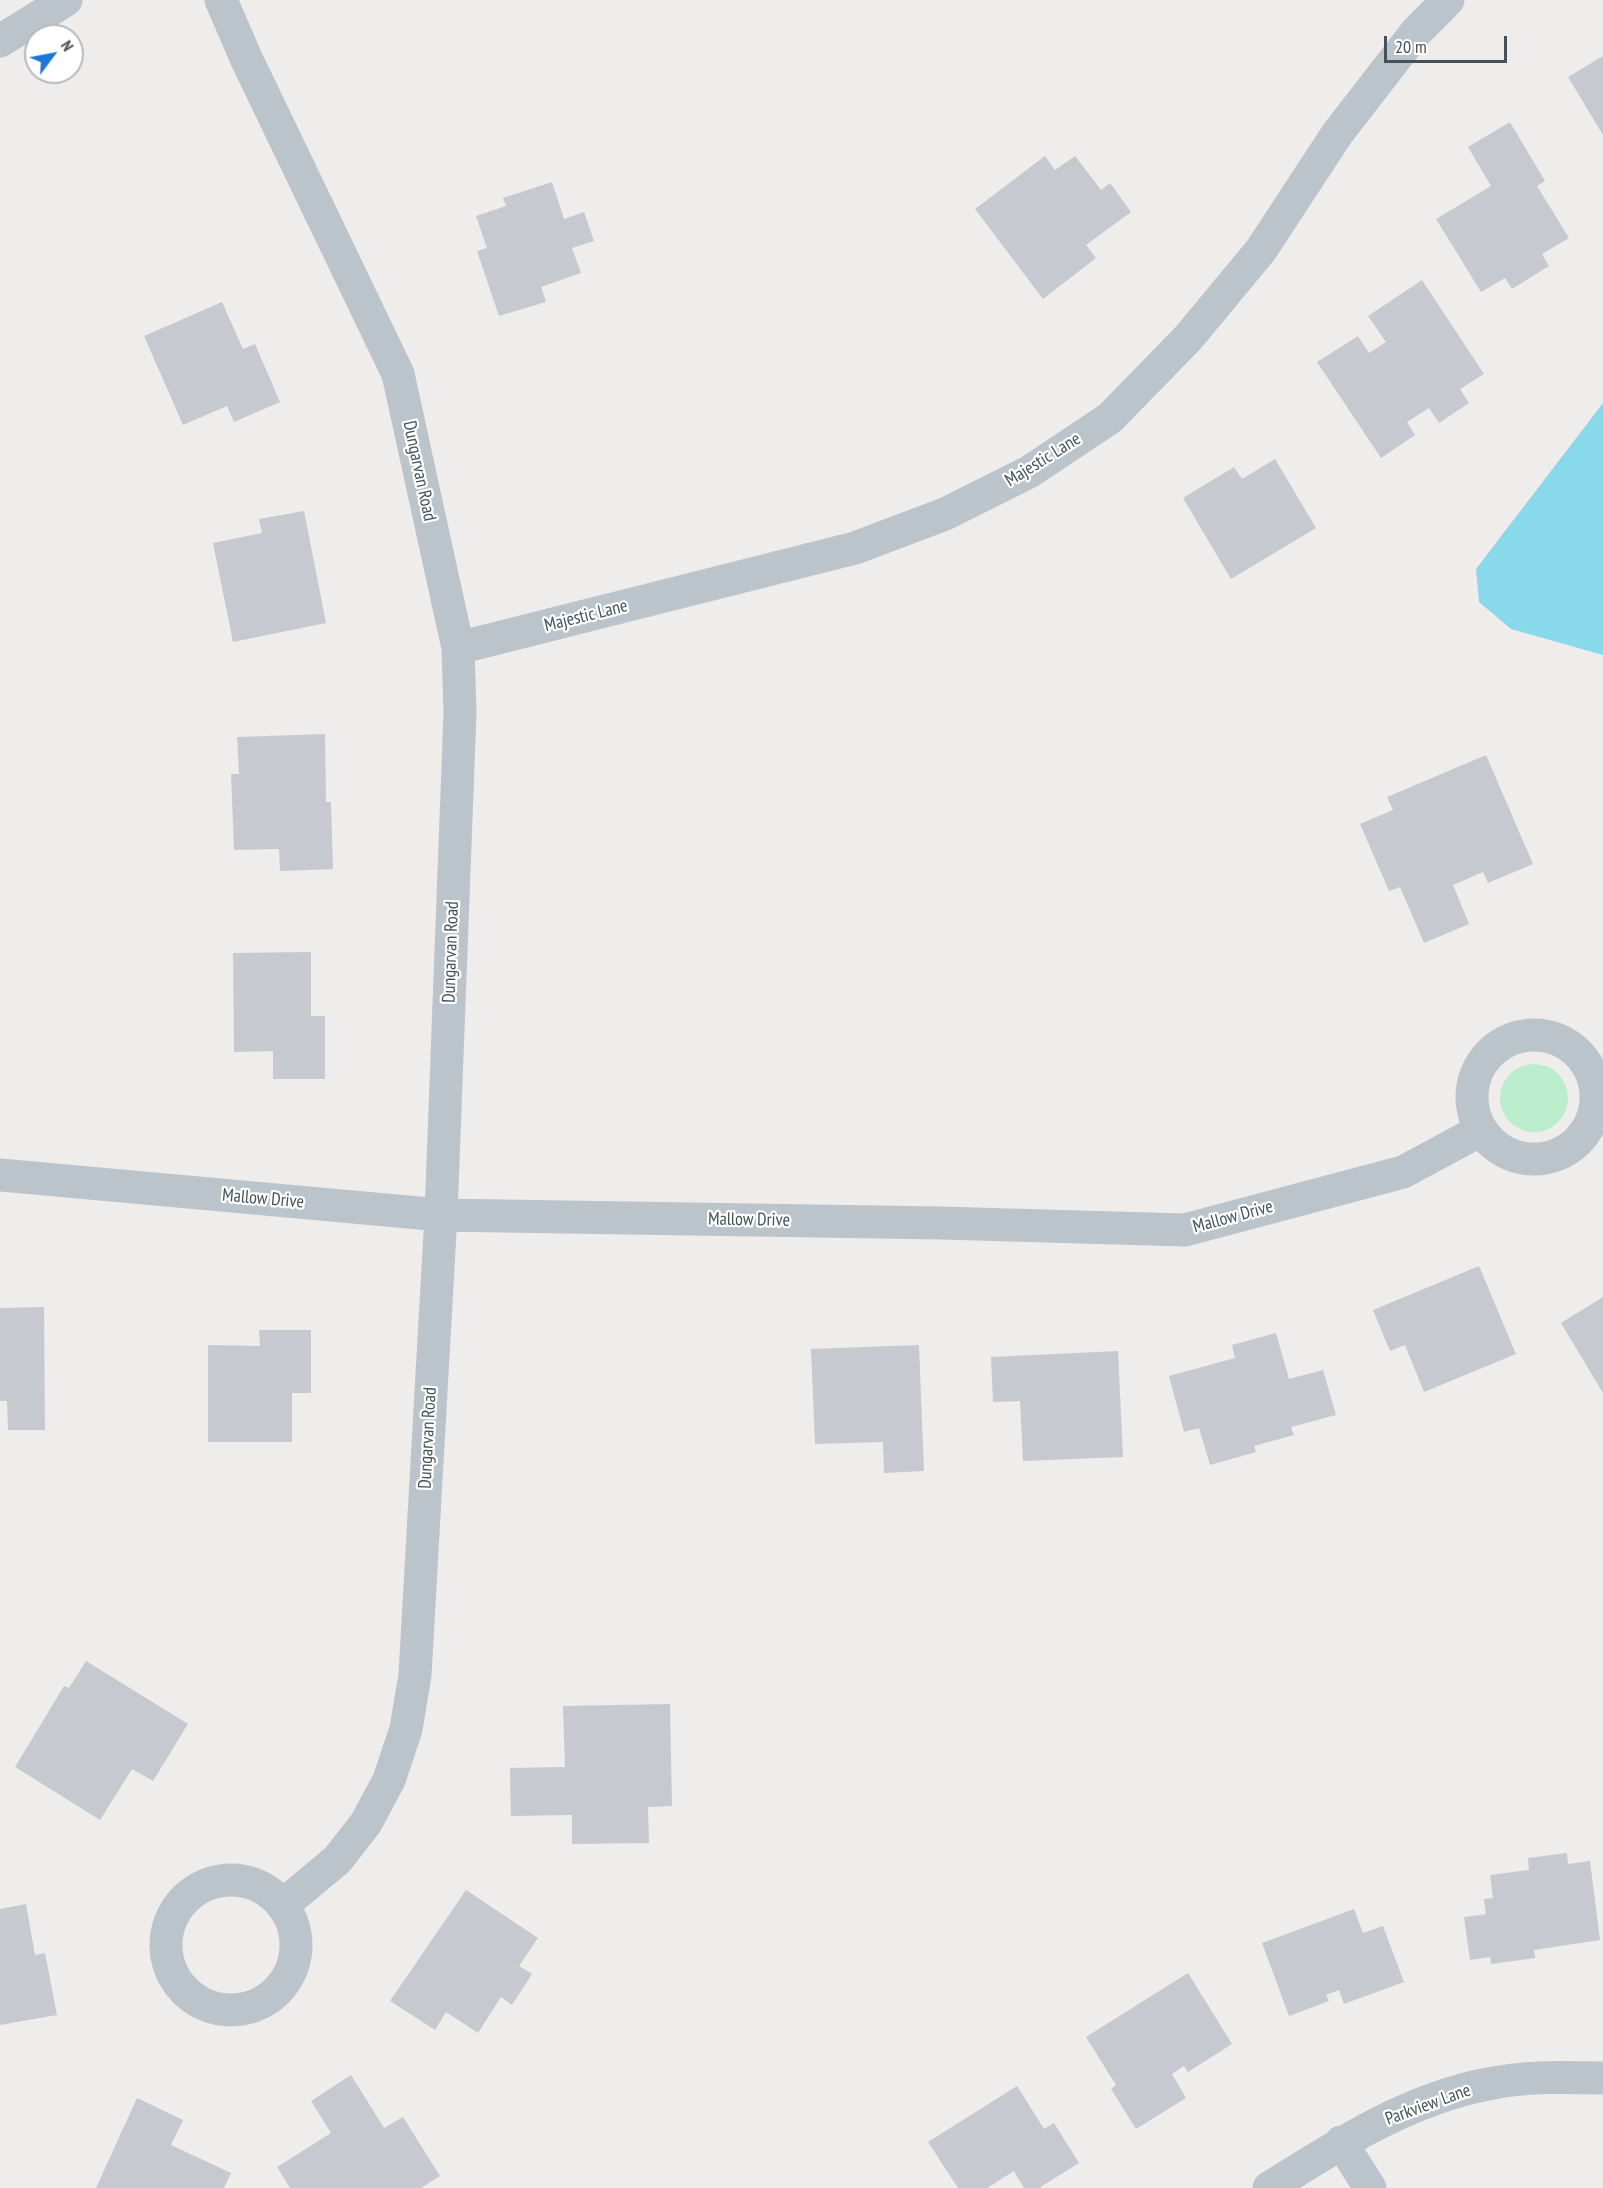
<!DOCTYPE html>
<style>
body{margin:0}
#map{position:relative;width:1603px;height:2188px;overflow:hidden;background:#efecec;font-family:"PT Sans Narrow",sans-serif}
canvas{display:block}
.north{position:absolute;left:24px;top:24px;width:60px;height:60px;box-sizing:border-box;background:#fff;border:2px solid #b5b9bd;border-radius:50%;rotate:58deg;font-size:16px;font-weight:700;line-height:24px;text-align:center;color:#455059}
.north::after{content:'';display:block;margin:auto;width:21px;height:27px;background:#1d77d8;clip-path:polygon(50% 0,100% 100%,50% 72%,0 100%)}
.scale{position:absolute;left:1384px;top:36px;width:123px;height:27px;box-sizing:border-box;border:3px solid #455059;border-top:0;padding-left:8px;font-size:18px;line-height:21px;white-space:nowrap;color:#455059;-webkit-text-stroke:4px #fff;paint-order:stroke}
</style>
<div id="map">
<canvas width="1603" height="2188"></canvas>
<div class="north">N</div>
<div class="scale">20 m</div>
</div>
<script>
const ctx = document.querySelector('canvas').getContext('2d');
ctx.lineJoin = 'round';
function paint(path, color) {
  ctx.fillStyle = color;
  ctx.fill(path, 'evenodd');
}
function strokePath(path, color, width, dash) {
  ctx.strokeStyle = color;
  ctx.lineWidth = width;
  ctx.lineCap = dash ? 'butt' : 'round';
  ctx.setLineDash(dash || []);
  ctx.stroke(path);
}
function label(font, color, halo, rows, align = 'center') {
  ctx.font = font + ' "PT Sans Narrow",sans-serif';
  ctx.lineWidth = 4.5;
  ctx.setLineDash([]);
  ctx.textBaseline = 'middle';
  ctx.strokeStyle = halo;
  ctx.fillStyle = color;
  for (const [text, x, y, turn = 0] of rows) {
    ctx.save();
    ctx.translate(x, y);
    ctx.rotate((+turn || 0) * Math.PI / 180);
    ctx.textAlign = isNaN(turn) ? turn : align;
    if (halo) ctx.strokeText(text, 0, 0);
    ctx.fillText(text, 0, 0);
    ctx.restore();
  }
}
const green = new Path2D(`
 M1500 1098a34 34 0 1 1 68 0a34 34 0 1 1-68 0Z`);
const water = new Path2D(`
 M 1603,403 L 1603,655 L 1511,629 L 1479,602 L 1476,569 Z`);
const building = new Path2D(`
 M 1603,56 L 1603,135 L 1568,77 Z
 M 1510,122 L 1545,181 L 1537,186 L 1569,238 L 1542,254 L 1549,266 L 1512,289 L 1505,278 L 1481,292 L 1436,219 L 1491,186 L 1468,147 Z
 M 1045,156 L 1055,170 L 1075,156 L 1101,190 L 1110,183 L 1131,212 L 1086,245 L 1096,258 L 1043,299 L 975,209 Z
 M 552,182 L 564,219 L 584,212 L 594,241 L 572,248 L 581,273 L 541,287 L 546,302 L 499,316 L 477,251 L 487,248 L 476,216 L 506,206 L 503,198 Z
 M 1422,280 L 1484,374 L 1460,389 L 1469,403 L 1439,423 L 1429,408 L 1407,422 L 1415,435 L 1381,458 L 1317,362 L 1358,336 L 1369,353 L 1386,342 L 1368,316 Z
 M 222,302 L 243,349 L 255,344 L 280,402 L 234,422 L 227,406 L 183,425 L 144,336 Z
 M 1275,459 L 1316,528 L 1231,579 L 1183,498 L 1234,467 L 1242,479 Z
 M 304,511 L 326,623 L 233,642 L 213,543 L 262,533 L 259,519 Z
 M 325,734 L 326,802 L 331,802 L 333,869 L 280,871 L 279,849 L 234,850 L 231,774 L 239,774 L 237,737 Z
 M 1486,755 L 1533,864 L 1488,883 L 1483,872 L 1453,885 L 1469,924 L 1424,943 L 1400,887 L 1389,891 L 1360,824 L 1393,810 L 1387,797 Z
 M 311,952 L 311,1016 L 325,1016 L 325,1079 L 273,1079 L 273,1051 L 234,1052 L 233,953 Z
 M 1479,1266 L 1516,1354 L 1424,1392 L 1405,1345 L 1390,1351 L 1373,1310 Z
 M 1603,1297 L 1603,1393 L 1561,1323 Z
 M 44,1307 L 45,1430 L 8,1430 L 7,1401 L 0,1401 L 0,1308 Z
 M 259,1330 L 311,1330 L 311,1393 L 292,1393 L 292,1442 L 208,1442 L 208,1345 L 260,1346 Z
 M 1276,1333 L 1289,1379 L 1323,1370 L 1336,1415 L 1291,1427 L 1294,1435 L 1254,1446 L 1256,1452 L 1210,1465 L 1199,1428 L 1184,1432 L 1169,1376 L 1235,1358 L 1232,1345 Z
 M 919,1345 L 924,1471 L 884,1473 L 883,1442 L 815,1444 L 811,1349 Z
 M 1118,1351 L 1123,1457 L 1023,1461 L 1020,1401 L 993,1402 L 991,1357 Z
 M 86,1661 L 188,1724 L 153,1781 L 132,1769 L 100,1820 L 15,1767 L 64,1686 L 69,1688 Z
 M 670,1704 L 672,1806 L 648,1807 L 649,1843 L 572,1844 L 572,1815 L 511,1816 L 510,1768 L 565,1767 L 563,1706 Z
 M 1567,1853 L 1568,1864 L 1590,1861 L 1600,1940 L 1534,1950 L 1535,1958 L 1491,1964 L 1490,1957 L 1470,1960 L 1464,1917 L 1486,1914 L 1484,1899 L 1493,1898 L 1490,1875 L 1529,1870 L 1528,1858 Z
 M 466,1890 L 538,1938 L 519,1966 L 532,1974 L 512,2005 L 501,1997 L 478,2033 L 446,2012 L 435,2030 L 390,2001 Z
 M 26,1904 L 35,1955 L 45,1953 L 57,2015 L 0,2025 L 0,1909 Z
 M 1354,1909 L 1363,1933 L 1383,1926 L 1404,1982 L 1344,2004 L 1339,1990 L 1326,1995 L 1329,2001 L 1289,2016 L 1262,1943 Z
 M 1188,1973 L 1232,2044 L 1188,2072 L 1184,2066 L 1172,2074 L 1186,2098 L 1136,2129 L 1111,2089 L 1116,2085 L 1086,2037 Z
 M 351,2075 L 384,2128 L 403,2117 L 440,2176 L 421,2188 L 290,2188 L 277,2167 L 331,2133 L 311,2101 Z
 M 1017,2086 L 1044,2129 L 1054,2123 L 1079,2163 L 1039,2188 L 1024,2188 L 1014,2171 L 987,2188 L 958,2188 L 928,2142 Z
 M 137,2098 L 183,2120 L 171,2145 L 231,2173 L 224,2188 L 96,2188 Z`);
const street = new Path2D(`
 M 221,0 L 246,58 L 398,374 L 458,648 L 460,713 L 441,1215 L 415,1675 L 406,1729 L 389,1780 L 366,1823 L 337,1860 L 283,1905
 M 0,41 L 66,0
 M 458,648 L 855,548 L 945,514 L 1029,472 L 1110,418 L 1188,338 L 1261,250 L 1337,134 L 1416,32 L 1448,0
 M1472 1097a62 62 0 1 1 124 0a62 62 0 1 1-124 0Z
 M 0,1175 L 441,1215 L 941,1223 L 1185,1230 L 1403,1172 L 1481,1130
 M166 1945a65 65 0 1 1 130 0a65 65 0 1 1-130 0Z
 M 1341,2142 L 1370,2188
 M 1269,2188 C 1337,2145 1408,2099 1488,2084 C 1526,2076 1565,2077 1603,2078`);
const streetNames = [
 ["Majestic Lane",1043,460,-32],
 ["Dungarvan Road",419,471,78],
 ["Majestic Lane",586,616,-14],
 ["Dungarvan Road",451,952,-88],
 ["Mallow Drive",263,1199,5],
 ["Mallow Drive",1233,1217,-15],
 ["Mallow Drive",749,1220,1],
 ["Dungarvan Road",428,1438,-87],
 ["Parkview Lane",1428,2105,-20]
];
paint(green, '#baedcc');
paint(water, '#88d9e9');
paint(building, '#c6c9cf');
strokePath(street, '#bbc4cb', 33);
label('18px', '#455059', '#fff', streetNames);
</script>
